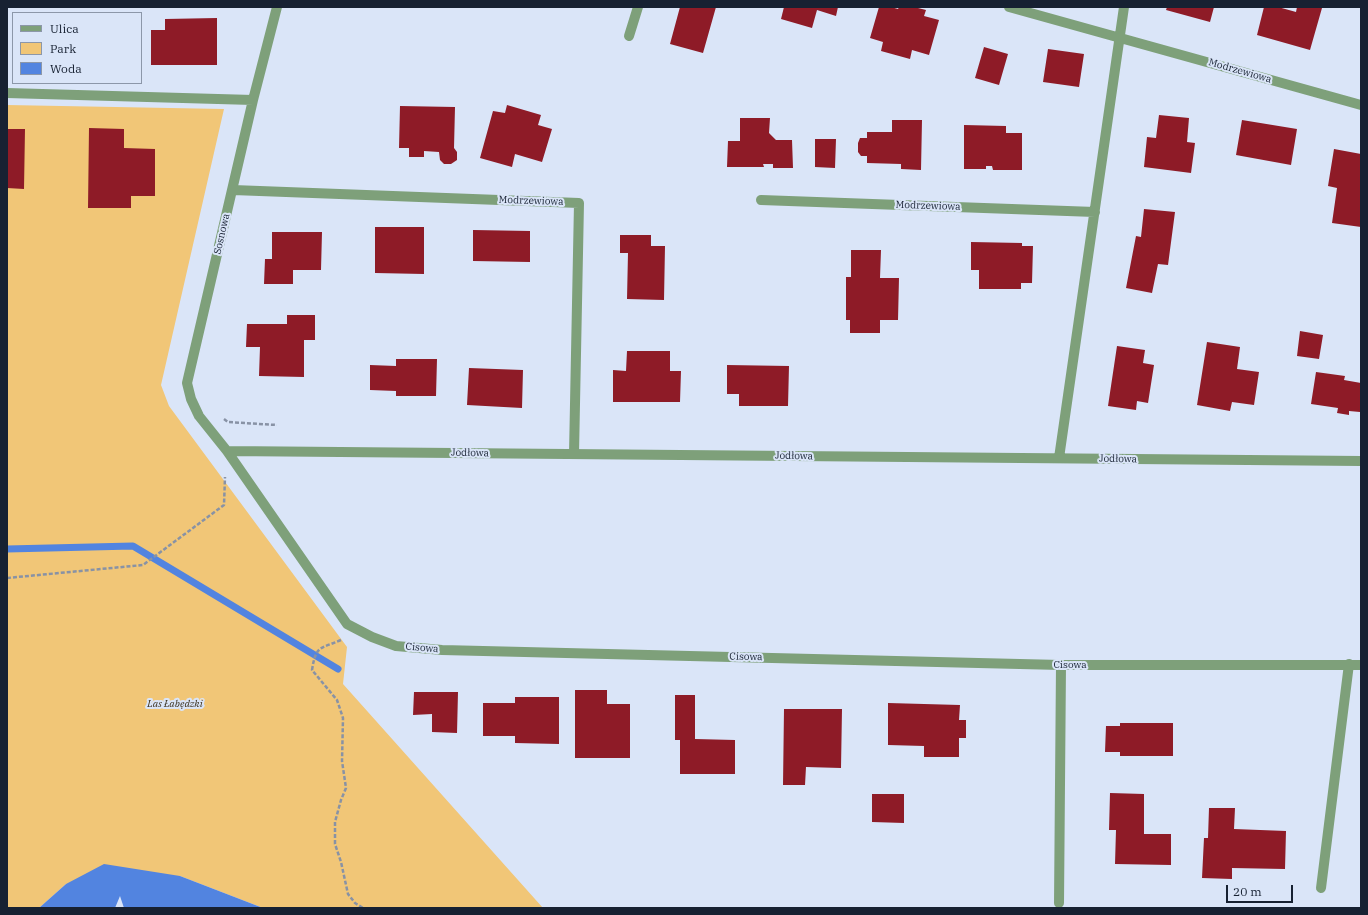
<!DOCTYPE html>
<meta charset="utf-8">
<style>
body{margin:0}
#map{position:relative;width:1368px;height:915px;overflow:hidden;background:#dae5f8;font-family:"IBM Plex Serif",serif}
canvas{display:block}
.frame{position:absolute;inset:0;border:8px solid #172132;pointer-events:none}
.legend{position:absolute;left:12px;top:12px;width:130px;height:72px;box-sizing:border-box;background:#dae5f8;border:1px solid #8c97a9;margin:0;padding:5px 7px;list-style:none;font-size:12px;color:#172132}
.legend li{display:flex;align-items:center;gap:8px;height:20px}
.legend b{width:20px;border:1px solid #8c97a9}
.scale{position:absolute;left:1226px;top:885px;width:67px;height:18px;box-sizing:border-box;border:2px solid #172132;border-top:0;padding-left:5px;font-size:12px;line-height:14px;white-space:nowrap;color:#172132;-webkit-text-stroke:3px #dae5f8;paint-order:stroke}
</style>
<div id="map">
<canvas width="1368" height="915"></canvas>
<div class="frame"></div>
<ul class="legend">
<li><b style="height:5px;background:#7ea07a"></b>Ulica</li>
<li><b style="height:11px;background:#f1c677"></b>Park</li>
<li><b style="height:11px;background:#5284e0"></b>Woda</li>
</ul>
<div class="scale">20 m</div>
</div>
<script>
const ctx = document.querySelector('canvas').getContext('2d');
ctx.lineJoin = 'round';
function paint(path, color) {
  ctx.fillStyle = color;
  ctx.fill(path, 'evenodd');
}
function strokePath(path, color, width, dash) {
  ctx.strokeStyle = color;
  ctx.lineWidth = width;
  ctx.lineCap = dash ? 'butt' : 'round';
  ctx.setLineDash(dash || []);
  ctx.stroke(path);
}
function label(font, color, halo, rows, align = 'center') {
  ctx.font = font + ' "IBM Plex Serif",serif';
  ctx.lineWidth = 4;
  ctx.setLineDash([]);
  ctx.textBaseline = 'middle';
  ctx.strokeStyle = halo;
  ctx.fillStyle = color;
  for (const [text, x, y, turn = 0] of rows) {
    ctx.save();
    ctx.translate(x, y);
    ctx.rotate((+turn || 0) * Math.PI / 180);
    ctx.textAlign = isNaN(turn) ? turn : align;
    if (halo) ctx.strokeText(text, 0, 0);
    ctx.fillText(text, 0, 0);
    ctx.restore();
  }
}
const green = new Path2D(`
 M 7,105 L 224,109 L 161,385 L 169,406 L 347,647 L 343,684 L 543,908 L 263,908 L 180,876 L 66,884 L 39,908 L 7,908 Z`);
const water = new Path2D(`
 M 104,864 L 180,876 L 263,908 L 124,908 L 120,896 L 115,908 L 39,908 L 66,884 Z`);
const stream = new Path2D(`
 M 7,549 L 133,546 L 338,669`);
const building = new Path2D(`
 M 680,7 L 716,7 L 703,53 L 670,44 Z
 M 784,7 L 838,7 L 836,16 L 817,10 L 812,28 L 781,19 Z
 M 879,7 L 891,7 L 898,9 L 899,7 L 914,7 L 926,10 L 924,16 L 939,20 L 929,55 L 912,50 L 910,59 L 881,51 L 883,42 L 870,38 Z
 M 1167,7 L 1214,7 L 1210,22 L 1166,10 Z
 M 1264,7 L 1278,7 L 1296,12 L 1297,7 L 1317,7 L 1322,8 L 1310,50 L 1257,35 Z
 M 217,18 L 217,65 L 151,65 L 151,30 L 165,30 L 165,19 Z
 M 984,47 L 1008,54 L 999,85 L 975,78 Z
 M 1048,49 L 1084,54 L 1079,87 L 1043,82 Z
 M 507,105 L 541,115 L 538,125 L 552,129 L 542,162 L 515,154 L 512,167 L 480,158 L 493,111 L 505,113 Z
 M 400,106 L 455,107 L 454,148 L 457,152 L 457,160 L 451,164 L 444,164 L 440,160 L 439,152 L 424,151 L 424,157 L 409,157 L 409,148 L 399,148 Z
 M 1159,115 L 1189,118 L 1187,142 L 1195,143 L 1191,173 L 1144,167 L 1147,137 L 1156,138 Z
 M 740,118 L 770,118 L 769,133 L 776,140 L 792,140 L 793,168 L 773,168 L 773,164 L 763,164 L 764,167 L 727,167 L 728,141 L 740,141 Z
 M 892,120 L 922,120 L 921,170 L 901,169 L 901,164 L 867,163 L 867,156 L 861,156 L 858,152 L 858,143 L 860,138 L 867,138 L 867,132 L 892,132 Z
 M 1242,120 L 1297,129 L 1291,165 L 1236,155 Z
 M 964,125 L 1006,126 L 1006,133 L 1022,133 L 1022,170 L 993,170 L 992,166 L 986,166 L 986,169 L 964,169 Z
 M 89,128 L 124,129 L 124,148 L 155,149 L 155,196 L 131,196 L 131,208 L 88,208 Z
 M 7,129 L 25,129 L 24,189 L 7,188 Z
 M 815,139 L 836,139 L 835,168 L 815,167 Z
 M 1334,149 L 1361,154 L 1361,227 L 1332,223 L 1337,188 L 1328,186 Z
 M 1144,209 L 1175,212 L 1168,265 L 1158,264 L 1152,293 L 1126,288 L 1136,236 L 1141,237 Z
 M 375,227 L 424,227 L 424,274 L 375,273 Z
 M 473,230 L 530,231 L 530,262 L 473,261 Z
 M 272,232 L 322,232 L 321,270 L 293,270 L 293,284 L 264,284 L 265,259 L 272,259 Z
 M 620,235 L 651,235 L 651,246 L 665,246 L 664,300 L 627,299 L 628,253 L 620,253 Z
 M 971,242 L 1022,243 L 1022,246 L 1033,246 L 1032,283 L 1021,283 L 1021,289 L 979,289 L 979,270 L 971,270 Z
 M 851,250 L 881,250 L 880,278 L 899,278 L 898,320 L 880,320 L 880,333 L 850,333 L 850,320 L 846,320 L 846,277 L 851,277 Z
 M 287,315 L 315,315 L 315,340 L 304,340 L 304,377 L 259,376 L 260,347 L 246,347 L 247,324 L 287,324 Z
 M 1300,331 L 1323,335 L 1319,359 L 1297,356 Z
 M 1207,342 L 1240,347 L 1237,369 L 1259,372 L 1254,405 L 1232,402 L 1230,411 L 1197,405 Z
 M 1117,346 L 1145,350 L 1143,363 L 1154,365 L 1148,403 L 1137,401 L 1136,410 L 1108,406 Z
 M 627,351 L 670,351 L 670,371 L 681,371 L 680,402 L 613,402 L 613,370 L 626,371 Z
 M 396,359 L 437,359 L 436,396 L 396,396 L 396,391 L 370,390 L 370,365 L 396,366 Z
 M 727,365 L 789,366 L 788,406 L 739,406 L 739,394 L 727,394 Z
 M 469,368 L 523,370 L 522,408 L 467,405 Z
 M 1316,372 L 1345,376 L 1344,380 L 1361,383 L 1360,412 L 1349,411 L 1349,415 L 1337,413 L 1338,408 L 1311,404 Z
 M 575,690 L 607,690 L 607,704 L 630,704 L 630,758 L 575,758 Z
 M 414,692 L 458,692 L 457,733 L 432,732 L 432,714 L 413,715 Z
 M 675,695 L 695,695 L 695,739 L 735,740 L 735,774 L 680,774 L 680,740 L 675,740 Z
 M 515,697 L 559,697 L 559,744 L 515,743 L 515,736 L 483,736 L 483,703 L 515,703 Z
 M 888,703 L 960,705 L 959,720 L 966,720 L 966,738 L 959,738 L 959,757 L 924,757 L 924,746 L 888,745 Z
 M 784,709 L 842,709 L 841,768 L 806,767 L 805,785 L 783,785 Z
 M 1120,723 L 1173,723 L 1173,756 L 1120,756 L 1120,752 L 1105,752 L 1106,726 L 1120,726 Z
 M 1110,793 L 1144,794 L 1144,834 L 1171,834 L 1171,865 L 1115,864 L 1116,830 L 1109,830 Z
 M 872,794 L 904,794 L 904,823 L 872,822 Z
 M 1209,808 L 1235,808 L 1234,829 L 1286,831 L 1285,869 L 1232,868 L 1232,879 L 1202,878 L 1204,838 L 1208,838 Z`);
const path = new Path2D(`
 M 224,419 L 228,422 L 277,425
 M 7,578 L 143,565 L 224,505 L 225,477
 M 341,640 C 320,649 316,645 312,670 L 337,700 L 343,718 L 342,761 L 346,788 L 341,800 L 335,822 L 335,844 L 341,862 L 348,894 L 355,903 L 363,908`);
const minor = new Path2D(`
 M 277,7 L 253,100 L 187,383 L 191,399 L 199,416 L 227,451 L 347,624 L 372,637 L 396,646 L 442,650 L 1061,665 L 1361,665
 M 1009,7 L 1361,105
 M 629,36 L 638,7
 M 7,93 L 253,100
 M 233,190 L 579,203 L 574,454
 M 761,200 L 1095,212
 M 227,451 L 1361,461
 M 1059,458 L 1124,7
 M 1321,888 L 1349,664
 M 1059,903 L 1061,665`);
const streetNames = [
 ["Modrzewiowa",1240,71,16],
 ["Modrzewiowa",531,201,2],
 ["Modrzewiowa",928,206,2],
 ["Sosnowa",222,234,-77],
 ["Jodłowa",470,453,1],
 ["Jodłowa",794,456,1],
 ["Jodłowa",1118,459,1],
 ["Cisowa",422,648,5],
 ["Cisowa",746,657,1],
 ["Cisowa",1070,665]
];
const parkNames = [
 ["Las Łabędzki",175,704]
];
paint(green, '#f1c677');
paint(water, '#5284e0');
strokePath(stream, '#5284e0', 7);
paint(building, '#8e1b27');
strokePath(path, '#8892a5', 2.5, [4, 2]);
strokePath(minor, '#7ea07a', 10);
label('10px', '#172132', '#dae5f8', streetNames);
label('italic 10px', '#382d19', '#dae5f8', parkNames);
</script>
